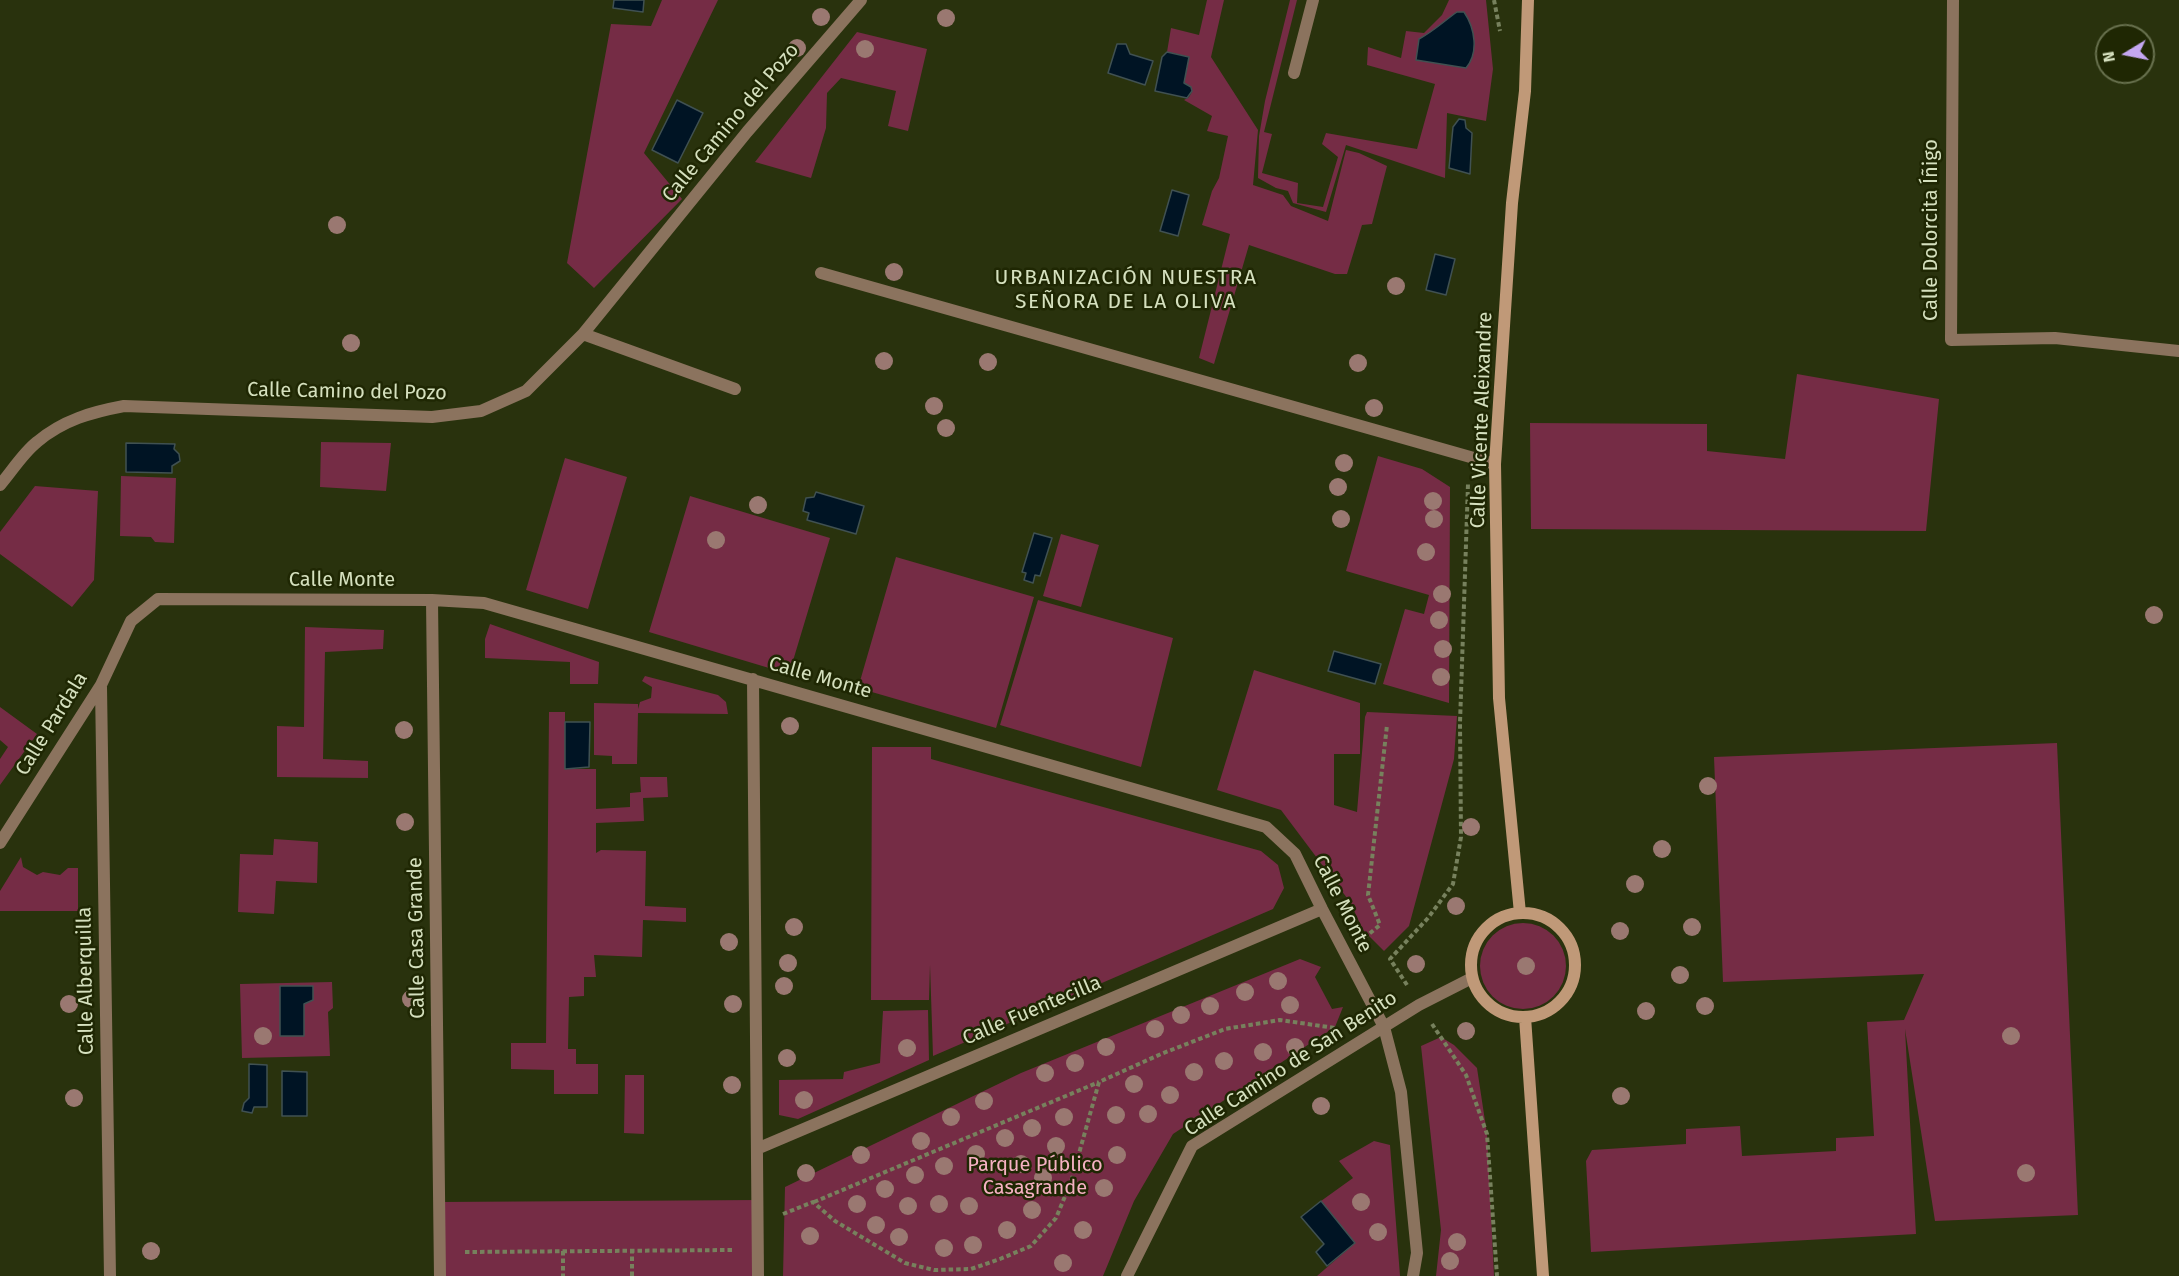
<!DOCTYPE html>
<meta charset="utf-8">
<style>
body{margin:0}
#map{position:relative;width:2179px;height:1276px;overflow:hidden;background:#29320d;font-family:"Fira Sans",sans-serif}
canvas{display:block}
.north{position:absolute;left:2095px;top:24px;width:60px;height:60px;box-sizing:border-box;background:#1f2703;border:2px solid #68714e;border-radius:50%;rotate:260deg;font-size:16px;font-weight:700;line-height:24px;text-align:center;color:#d5e0be}
.north::after{content:'';display:block;margin:auto;width:21px;height:27px;background:#c4a7f1;clip-path:polygon(50% 0,100% 100%,50% 72%,0 100%)}
</style>
<div id="map">
<canvas width="2179" height="1276"></canvas>
<div class="north">N</div>
</div>
<script>
const ctx = document.querySelector('canvas').getContext('2d');
ctx.lineJoin = 'round';
function paint(path, color) {
  ctx.fillStyle = color;
  ctx.fill(path, 'evenodd');
}
function strokePath(path, color, width, dash) {
  ctx.strokeStyle = color;
  ctx.lineWidth = width;
  ctx.lineCap = dash ? 'butt' : 'round';
  ctx.setLineDash(dash || []);
  ctx.stroke(path);
}
function label(font, color, halo, rows, align = 'center') {
  ctx.font = font + ' "Fira Sans",sans-serif';
  ctx.lineWidth = 5;
  ctx.setLineDash([]);
  ctx.textBaseline = 'middle';
  ctx.strokeStyle = halo;
  ctx.fillStyle = color;
  for (const [text, x, y, turn = 0] of rows) {
    ctx.save();
    ctx.translate(x, y);
    ctx.rotate((+turn || 0) * Math.PI / 180);
    ctx.textAlign = isNaN(turn) ? turn : align;
    if (halo) ctx.strokeText(text, 0, 0);
    ctx.fillText(text, 0, 0);
    ctx.restore();
  }
}
const green = new Path2D(`
 M 662,0 L 718,0 L 644,153 L 682,199 L 594,288 L 567,263 L 611,24 L 651,26 Z
 M 1207,0 L 1224,0 L 1211,57 L 1258,130 L 1253,185 L 1283,195 L 1291,206 L 1328,221 L 1346,150 L 1359,153 L 1387,166 L 1372,224 L 1362,225 L 1347,274 L 1335,274 L 1249,245 L 1214,364 L 1199,358 L 1230,234 L 1202,225 L 1212,191 L 1219,178 L 1228,136 L 1207,131 L 1212,116 L 1184,100 L 1189,97 L 1192,92 L 1191,87 L 1184,83 L 1189,57 L 1167,52 L 1171,28 L 1199,35 Z
 M 1290,0 L 1297,0 L 1264,132 L 1272,134 L 1262,173 L 1298,183 L 1297,203 L 1323,207 L 1338,157 L 1322,144 L 1326,133 L 1417,149 L 1435,84 L 1367,65 L 1368,47 L 1401,58 L 1406,31 L 1424,33 L 1442,15 L 1449,0 L 1486,0 L 1493,69 L 1486,121 L 1447,113 L 1445,178 L 1346,145 L 1326,212 L 1293,203 L 1288,191 L 1276,188 L 1258,178 L 1259,136 L 1265,101 Z
 M 857,32 L 927,49 L 908,131 L 888,126 L 896,91 L 841,78 L 827,93 L 826,128 L 811,178 L 755,162 Z
 M 1797,374 L 1939,399 L 1926,531 L 1531,529 L 1530,423 L 1707,424 L 1707,451 L 1785,459 Z
 M 321,442 L 391,443 L 386,491 L 320,487 Z
 M 1378,456 L 1422,469 L 1450,487 L 1449,703 L 1383,684 L 1405,609 L 1424,614 L 1429,595 L 1346,571 Z
 M 565,458 L 627,477 L 588,609 L 526,590 Z
 M 121,476 L 176,478 L 174,543 L 155,542 L 151,537 L 120,536 Z
 M 35,486 L 98,491 L 94,580 L 72,607 L 0,554 L 0,532 Z
 M 690,496 L 830,538 L 789,674 L 649,632 Z
 M 1061,534 L 1099,545 L 1081,607 L 1043,596 Z
 M 896,557 L 1034,597 L 996,728 L 858,688 Z
 M 1038,600 L 1173,638 L 1141,767 L 1000,725 Z
 M 490,624 L 599,662 L 598,684 L 570,684 L 570,662 L 485,658 L 485,639 Z
 M 305,627 L 384,630 L 383,649 L 325,652 L 323,759 L 368,761 L 368,778 L 277,777 L 277,726 L 304,727 Z
 M 1254,670 L 1360,703 L 1360,754 L 1334,754 L 1334,805 L 1357,812 L 1365,717 L 1367,712 L 1457,716 L 1454,759 L 1409,926 L 1384,951 L 1363,930 L 1350,902 L 1281,810 L 1217,790 Z
 M 645,676 L 718,695 L 726,702 L 728,714 L 638,713 L 637,764 L 612,764 L 612,756 L 594,755 L 594,703 L 638,704 L 638,709 L 640,702 L 651,698 L 652,687 L 642,681 Z
 M 0,707 L 37,734 L 0,785 L 0,759 L 8,747 L 0,740 Z
 M 549,712 L 565,712 L 565,769 L 596,769 L 596,809 L 630,807 L 630,793 L 641,792 L 640,777 L 667,777 L 668,797 L 643,798 L 644,821 L 596,823 L 596,853 L 601,850 L 646,851 L 645,906 L 686,908 L 686,922 L 643,920 L 642,957 L 594,955 L 596,977 L 584,977 L 584,996 L 569,997 L 568,1049 L 576,1049 L 576,1064 L 598,1064 L 598,1094 L 554,1094 L 554,1070 L 511,1069 L 511,1043 L 546,1043 Z
 M 2057,743 L 2078,1215 L 1935,1221 L 1905,1029 L 1916,1234 L 1591,1252 L 1586,1161 L 1592,1150 L 1686,1144 L 1686,1129 L 1740,1126 L 1742,1156 L 1836,1151 L 1836,1138 L 1874,1136 L 1867,1022 L 1904,1020 L 1924,974 L 1723,982 L 1714,757 Z
 M 872,747 L 931,747 L 931,759 L 1261,851 L 1278,865 L 1284,888 L 1273,909 L 933,1056 L 930,965 L 929,1000 L 871,1000 Z
 M 274,839 L 318,842 L 317,883 L 276,881 L 274,914 L 238,912 L 240,854 L 273,855 Z
 M 21,857 L 23,867 L 37,875 L 43,872 L 60,875 L 68,868 L 78,868 L 78,911 L 0,911 L 0,891 Z
 M1480 966a43 43 0 1 1 86 0a43 43 0 1 1-86 0Z
 M 1300,959 L 1321,967 L 1315,977 L 1332,1009 L 1343,1007 L 1335,1027 L 1173,1134 L 1134,1201 L 1103,1276 L 783,1276 L 785,1187 L 1021,1073 Z
 M 332,982 L 333,1008 L 328,1012 L 330,1056 L 242,1058 L 240,984 Z
 M 928,1010 L 929,1060 L 798,1119 L 779,1115 L 779,1080 L 843,1079 L 844,1072 L 880,1063 L 883,1011 Z
 M 1441,1037 L 1454,1045 L 1477,1068 L 1487,1134 L 1494,1276 L 1436,1276 L 1441,1230 L 1421,1046 Z
 M 625,1075 L 644,1075 L 644,1134 L 624,1133 Z
 M 1374,1141 L 1390,1145 L 1400,1276 L 1317,1276 L 1355,1243 L 1321,1201 L 1353,1178 L 1339,1161 Z
 M 759,1200 L 758,1276 L 440,1276 L 440,1202 Z`);
const water = new Path2D(`
 M 614,0 L 644,0 L 643,12 L 613,8 Z
 M 1457,12 L 1464,12 C 1475,28 1479,53 1466,68 L 1416,60 L 1419,39 C 1434,31 1444,21 1457,12 Z
 M 1117,44 L 1126,44 L 1130,54 L 1153,61 L 1145,85 L 1108,73 Z
 M 1167,52 L 1189,57 L 1184,83 L 1191,87 L 1192,91 L 1187,98 L 1155,91 L 1162,57 Z
 M 677,100 L 703,113 L 678,163 L 652,150 Z
 M 1459,119 L 1465,120 L 1466,128 L 1472,133 L 1470,174 L 1449,168 L 1453,127 Z
 M 1172,190 L 1189,195 L 1178,236 L 1160,231 Z
 M 1435,254 L 1455,259 L 1446,295 L 1426,290 Z
 M 126,443 L 175,444 L 174,449 L 179,454 L 180,461 L 172,466 L 172,473 L 126,472 Z
 M 816,492 L 864,506 L 856,534 L 807,520 L 809,513 L 803,511 L 806,498 L 814,497 Z
 M 1034,533 L 1052,538 L 1040,576 L 1035,575 L 1033,583 L 1024,580 L 1026,573 L 1022,572 Z
 M 1334,651 L 1381,664 L 1375,684 L 1328,671 Z
 M 565,722 L 590,722 L 589,767 L 565,769 Z
 M 280,986 L 313,986 L 313,1000 L 304,1004 L 304,1036 L 280,1036 Z
 M 249,1064 L 267,1065 L 267,1107 L 254,1107 L 252,1113 L 242,1111 L 244,1103 L 249,1098 Z
 M 282,1071 L 307,1072 L 307,1116 L 282,1116 Z
 M 1321,1201 L 1355,1243 L 1327,1266 L 1316,1252 L 1324,1244 L 1301,1217 Z`);
const path = new Path2D(`
 M 1494,0 L 1500,31
 M 1364,938 L 1380,925 L 1368,895 L 1387,725
 M 1407,985 L 1390,959 L 1428,918 L 1453,884 L 1461,837 L 1460,723 L 1468,484
 M 1432,1024 L 1466,1075 L 1487,1134 L 1497,1276
 M 814,1202 L 1099,1082
 M 783,1214 L 813,1202 L 835,1221 L 905,1263 L 934,1270 L 971,1269 L 1000,1259 L 1031,1246 L 1056,1218 L 1071,1182 L 1099,1082 L 1161,1054 L 1225,1029 L 1280,1020 L 1335,1028
 M 563,1251 L 563,1276
 M 465,1252 L 733,1250
 M 632,1276 L 632,1250`);
const minor = new Path2D(`
 M 1953,0 L 1951,340 L 2055,338 L 2179,351
 M 1294,73 L 1313,0
 M 821,273 L 1495,464
 M 583,334 L 735,389
 M 0,485 C 12,471 23,453 37,442 C 63,420 92,412 124,406 L 432,417 L 481,411 L 526,391 L 583,334 L 747,132 L 861,0
 M 432,600 L 440,1276
 M 753,679 L 758,1276
 M 101,687 L 110,1276
 M 0,843 L 101,685 L 131,621 L 158,599 L 432,600 L 484,603 L 1266,827 L 1295,854 L 1322,909 L 1384,1027 L 1401,1092 L 1417,1253 L 1413,1276
 M 759,1148 L 1322,909
 M 1127,1276 L 1192,1146 L 1419,1005 L 1472,978`);
const secondary = new Path2D(`
 M 1520,913 L 1499,698 L 1495,464 L 1512,203 L 1525,91 L 1528,0
 M1471 965a52 52 0 1 1 104 0a52 52 0 1 1-104 0Z
 M 1525,1017 L 1543,1276`);
const trees = [
 [821,17],
 [946,18],
 [797,48],
 [865,49],
 [337,225],
 [894,272],
 [1396,286],
 [351,343],
 [884,361],
 [988,362],
 [1358,363],
 [934,406],
 [1374,408],
 [946,428],
 [1344,463],
 [1338,487],
 [1433,501],
 [758,505],
 [1341,519],
 [1434,519],
 [716,540],
 [1426,552],
 [1442,594],
 [2154,615],
 [1439,620],
 [1443,649],
 [1441,677],
 [790,726],
 [404,730],
 [1708,786],
 [405,822],
 [1471,827],
 [1662,849],
 [1635,884],
 [1456,906],
 [794,927],
 [1692,927],
 [1620,931],
 [729,942],
 [788,963],
 [1416,964],
 [1526,966],
 [1680,975],
 [1278,981],
 [784,986],
 [1245,992],
 [411,999],
 [69,1004],
 [733,1004],
 [1290,1005],
 [1210,1006],
 [1705,1006],
 [1646,1011],
 [1181,1015],
 [1155,1029],
 [1466,1031],
 [263,1036],
 [2011,1036],
 [1106,1047],
 [1295,1047],
 [907,1048],
 [1263,1052],
 [787,1058],
 [1224,1061],
 [1075,1063],
 [1194,1072],
 [1045,1073],
 [1134,1084],
 [732,1085],
 [1170,1095],
 [1621,1096],
 [74,1098],
 [804,1100],
 [984,1101],
 [1321,1106],
 [1148,1114],
 [1116,1115],
 [951,1117],
 [1064,1117],
 [1032,1128],
 [1005,1138],
 [921,1141],
 [1056,1146],
 [976,1154],
 [861,1155],
 [1117,1155],
 [1021,1164],
 [944,1166],
 [806,1173],
 [2026,1173],
 [915,1175],
 [1043,1178],
 [1104,1188],
 [885,1189],
 [1361,1202],
 [857,1204],
 [939,1204],
 [908,1206],
 [969,1206],
 [1032,1210],
 [876,1225],
 [1007,1230],
 [1083,1230],
 [1378,1232],
 [810,1236],
 [899,1237],
 [1457,1242],
 [973,1245],
 [944,1248],
 [151,1251],
 [1450,1261],
 [1063,1263]
];
const streetNames = [
 ["Calle Camino del Pozo",731,123,-50],
 ["Calle Dolorcita Íñigo",1931,230,-90],
 ["Calle Camino del Pozo",347,392,1],
 ["Calle Vicente Aleixandre",1482,420,-88],
 ["Calle Monte",342,580],
 ["Calle Monte",820,678,16],
 ["Calle Pardala",52,724,-58],
 ["Calle Monte",1342,904,63],
 ["Calle Casa Grande",417,938,-91],
 ["Calle Alberquilla",86,981,-91],
 ["Calle Fuentecilla",1032,1011,-23],
 ["Calle Camino de San Benito",1291,1064,-33]
];
const parkNames = [
 ["Parque Público",1035,1165],
 ["Casagrande",1035,1188]
];
const neighbourhoodNames = [
 ["URBANIZACIÓN NUESTRA",1126,278],
 ["SEÑORA DE LA OLIVA",1126,302]
];
paint(green, '#752c45');
paint(water, '#001424');
strokePath(water, '#405152', 1.5);
strokePath(path, '#77815d', 4, [4.5, 3]);
strokePath(minor, '#8b735e', 12);
strokePath(secondary, '#c09978', 12);
ctx.fillStyle = '#9a7871';
for (const [x, y] of trees) {
  ctx.beginPath();
  ctx.arc(x, y, 9, 0, 2 * Math.PI);
  ctx.fill();
}
label('20px', '#d5e0be', '#1f2703', streetNames);
label('20px', '#f6b1c3', '#1f2703', parkNames);
ctx.letterSpacing = '1.5px';
label('21px', '#d5e0be', '#1f2703', neighbourhoodNames);
ctx.letterSpacing = '0px';
</script>
